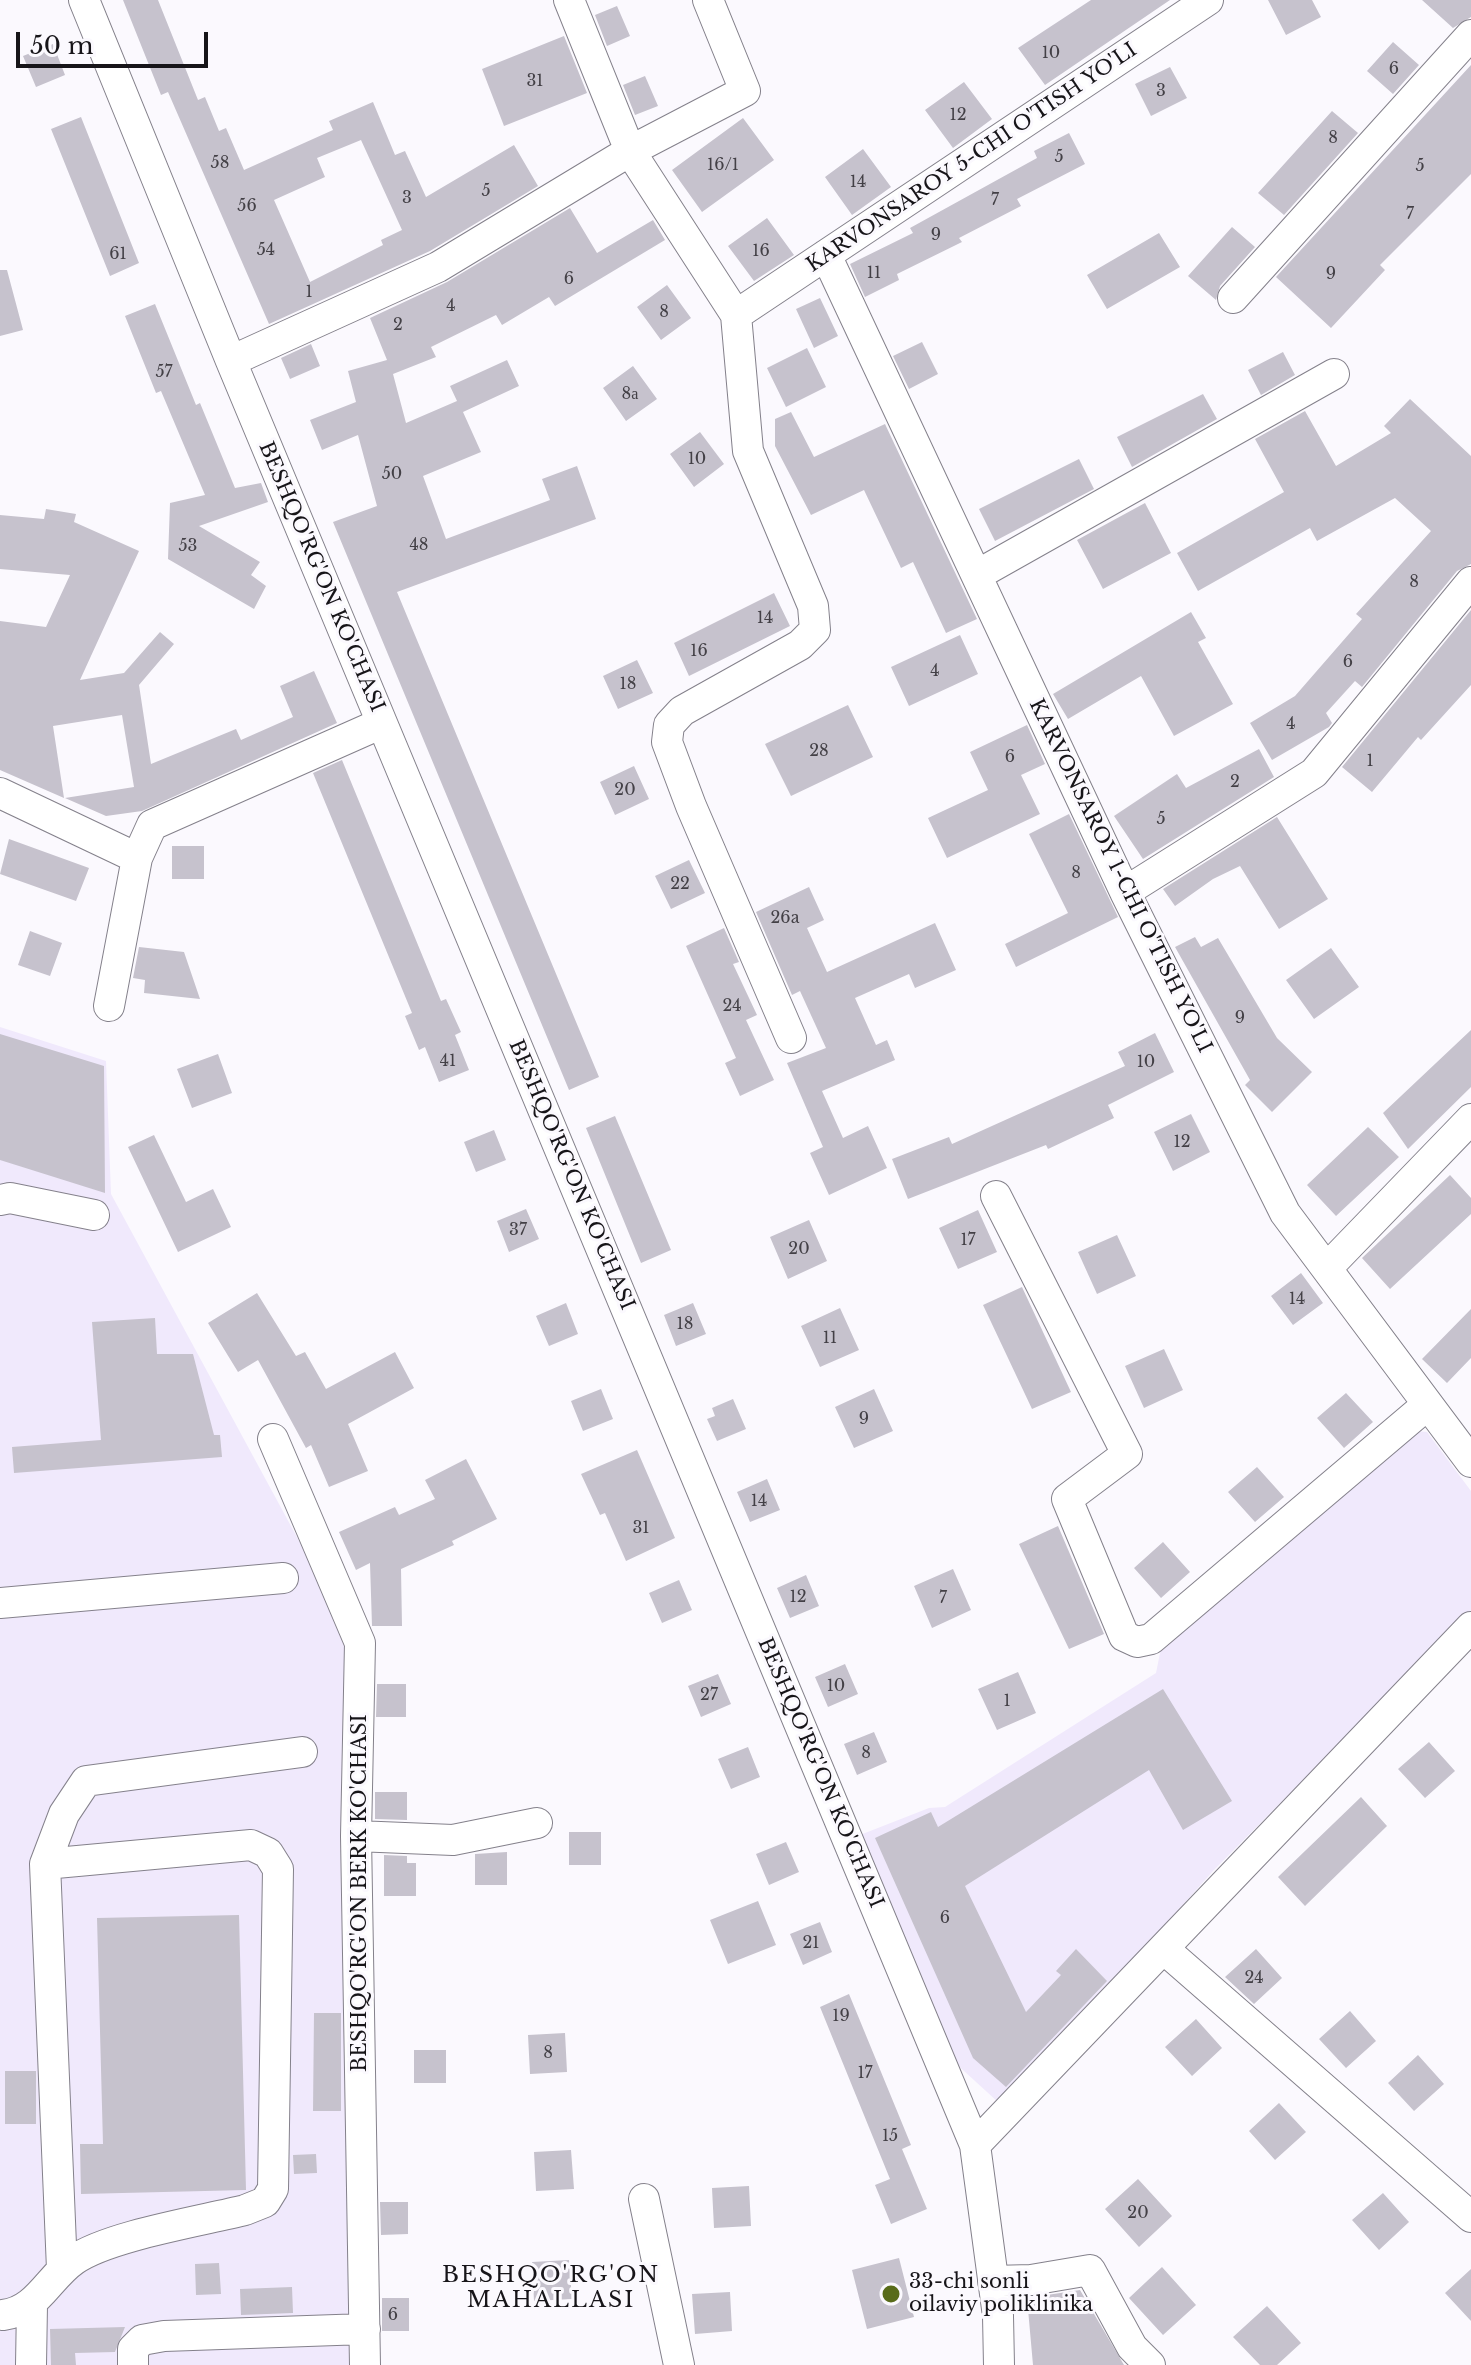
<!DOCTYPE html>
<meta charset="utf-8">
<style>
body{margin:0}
#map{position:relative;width:1471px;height:2365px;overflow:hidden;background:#fbf9fe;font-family:"Libre Baskerville",serif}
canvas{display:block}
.scale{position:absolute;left:16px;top:32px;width:192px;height:36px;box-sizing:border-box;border:4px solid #171519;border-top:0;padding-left:10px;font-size:24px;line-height:28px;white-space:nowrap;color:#171519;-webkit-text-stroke:6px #fbf9fe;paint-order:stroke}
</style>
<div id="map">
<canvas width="1471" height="2365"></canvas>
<div class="scale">50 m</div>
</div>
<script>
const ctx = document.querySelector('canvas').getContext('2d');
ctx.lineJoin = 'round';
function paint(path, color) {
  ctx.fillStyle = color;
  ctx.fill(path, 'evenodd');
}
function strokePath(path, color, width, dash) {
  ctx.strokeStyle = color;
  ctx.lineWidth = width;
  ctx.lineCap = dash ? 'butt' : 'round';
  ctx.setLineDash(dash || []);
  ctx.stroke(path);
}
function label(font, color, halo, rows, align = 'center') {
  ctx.font = font + ' "Libre Baskerville",serif';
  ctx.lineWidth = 6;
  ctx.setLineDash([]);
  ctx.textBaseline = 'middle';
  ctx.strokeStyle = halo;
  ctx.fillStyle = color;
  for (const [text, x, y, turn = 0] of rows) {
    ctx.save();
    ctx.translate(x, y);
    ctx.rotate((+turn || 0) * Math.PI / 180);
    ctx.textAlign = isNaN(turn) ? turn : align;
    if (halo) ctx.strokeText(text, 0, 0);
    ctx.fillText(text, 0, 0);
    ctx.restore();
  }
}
const built = new Path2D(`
 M 0,1027 L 106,1061 L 111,1194 L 350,1635 L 349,2365 L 0,2365 Z
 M 1416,1431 L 1427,1432 L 1471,1491 L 1471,1610 L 1213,1871 L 1111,1986 L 998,2102 L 953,2061 L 860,1835 L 929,1808 L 945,1807 L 1156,1673 L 1162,1643 Z`);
const building = new Path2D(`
 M 123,0 L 158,0 L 198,100 L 205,97 L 219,131 L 226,128 L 244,170 L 333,130 L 329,121 L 373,102 L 395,155 L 405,151 L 426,197 L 514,145 L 538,186 L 430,251 L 269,324 L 168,92 L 161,95 ZM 361,140 L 402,230 L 381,240 L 383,245 L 310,282 L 274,200 L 325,177 L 317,158 Z
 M 1091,0 L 1170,0 L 1045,85 L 1018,48 Z
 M 1268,0 L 1312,0 L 1321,17 L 1286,35 Z
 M 1422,0 L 1471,0 L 1471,17 L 1453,28 Z
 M 617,6 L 630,36 L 607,46 L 595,15 Z
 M 564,36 L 587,93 L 504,126 L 482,69 Z
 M 1393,42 L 1419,65 L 1393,94 L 1367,71 Z
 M 53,44 L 65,75 L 36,87 L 23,56 Z
 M 1471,65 L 1471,174 L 1380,265 L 1385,270 L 1331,328 L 1276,277 Z
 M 1170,67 L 1187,98 L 1151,116 L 1135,84 Z
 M 645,76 L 658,106 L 635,115 L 623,85 Z
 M 964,82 L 992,119 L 953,148 L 925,110 Z
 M 1332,111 L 1358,133 L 1284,215 L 1258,193 Z
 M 81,117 L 139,263 L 110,276 L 51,129 Z
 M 743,118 L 774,160 L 702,212 L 672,170 Z
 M 1069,133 L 1085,164 L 1017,199 L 1021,206 L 959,238 L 962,242 L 897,274 L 899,280 L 865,297 L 850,264 L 913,233 L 910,228 L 1037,158 L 1034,151 Z
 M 863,149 L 891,187 L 852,215 L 825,177 Z
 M 570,208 L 597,253 L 653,220 L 665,240 L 555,306 L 549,297 L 502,325 L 496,315 L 431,347 L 436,357 L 393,374 L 406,423 L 457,401 L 450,386 L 507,360 L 519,386 L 463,412 L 481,452 L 423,476 L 446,539 L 550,500 L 542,479 L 577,466 L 596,519 L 397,592 L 599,1077 L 569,1090 L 333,522 L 377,506 L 358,435 L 322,450 L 310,420 L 356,402 L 348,371 L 387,360 L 370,318 L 447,282 Z
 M 767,218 L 794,255 L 754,281 L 728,246 Z
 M 1232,227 L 1255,247 L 1220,286 L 1216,300 L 1188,276 Z
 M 1159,233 L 1180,267 L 1107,309 L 1087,275 Z
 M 0,270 L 7,270 L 23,330 L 0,336 Z
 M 667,285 L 691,318 L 661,340 L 637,307 Z
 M 820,298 L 838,336 L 814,348 L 796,309 Z
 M 155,304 L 196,405 L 200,403 L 235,488 L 261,483 L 268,502 L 199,526 L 260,562 L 251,575 L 266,586 L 254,609 L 168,559 L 170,503 L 205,495 L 161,391 L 156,393 L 125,316 Z
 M 922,342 L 938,374 L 909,389 L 893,356 Z
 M 311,344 L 320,366 L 290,379 L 281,358 Z
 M 807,348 L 826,387 L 786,407 L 767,368 Z
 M 1283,352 L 1295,375 L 1261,395 L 1248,370 Z
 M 633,366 L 657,399 L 626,421 L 603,388 Z
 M 1203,394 L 1217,419 L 1132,467 L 1117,437 Z
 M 1410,399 L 1471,456 L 1471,564 L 1457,571 L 1362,687 L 1355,681 L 1326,713 L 1332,723 L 1329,727 L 1272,760 L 1250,723 L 1295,696 L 1362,619 L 1356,614 L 1431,531 L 1395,498 L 1317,541 L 1310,528 L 1198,591 L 1177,553 L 1284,492 L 1255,439 L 1305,411 L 1336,466 L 1391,433 L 1384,426 Z
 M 791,412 L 814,457 L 885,424 L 977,619 L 946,633 L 913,562 L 901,568 L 864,490 L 811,515 L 775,446 L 775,419 Z
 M 700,432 L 724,464 L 694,487 L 670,454 Z
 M 1079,459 L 1094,489 L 995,541 L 979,509 Z
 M 1145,503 L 1171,553 L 1103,589 L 1077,540 Z
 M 46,509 L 76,514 L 74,522 L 139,551 L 80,680 L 124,673 L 160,632 L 174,644 L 139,685 L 151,764 L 236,729 L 241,740 L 293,717 L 280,686 L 314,671 L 337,723 L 142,811 L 106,816 L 65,798 L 134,787 L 122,715 L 53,726 L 64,798 L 0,770 L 0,621 L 46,627 L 70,575 L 0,569 L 0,515 L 44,519 Z
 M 774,593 L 790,626 L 689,676 L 674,643 Z
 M 1471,610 L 1471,685 L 1421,740 L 1418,737 L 1372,792 L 1342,767 Z
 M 1191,612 L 1206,638 L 1198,642 L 1233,704 L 1174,736 L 1141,676 L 1068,719 L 1053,694 Z
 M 960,635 L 978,674 L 909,706 L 891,667 Z
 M 637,660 L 653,693 L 618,709 L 603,676 Z
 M 848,705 L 873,757 L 791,796 L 765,744 Z
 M 1027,725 L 1045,764 L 1021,775 L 1040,814 L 947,858 L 928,818 L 988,790 L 970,752 Z
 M 1259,749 L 1274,777 L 1143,859 L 1114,816 L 1177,774 L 1186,788 Z
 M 342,760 L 441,1001 L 446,999 L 461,1032 L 455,1035 L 469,1070 L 439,1082 L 425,1047 L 419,1050 L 405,1016 L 412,1013 L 313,773 Z
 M 634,766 L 649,799 L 615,815 L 600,782 Z
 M 1069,814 L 1118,917 L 1016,967 L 1005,944 L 1068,913 L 1029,834 Z
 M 1277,817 L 1328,899 L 1279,929 L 1240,866 L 1213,879 L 1175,906 L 1163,889 Z
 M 9,839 L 89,868 L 76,901 L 0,874 Z
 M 172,846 L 204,846 L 204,879 L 172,879 Z
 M 689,860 L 705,893 L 671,909 L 655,876 Z
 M 809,887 L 824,920 L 807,928 L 827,972 L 935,923 L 956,970 L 915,988 L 909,974 L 855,998 L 876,1045 L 887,1040 L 895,1060 L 822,1091 L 843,1138 L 868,1126 L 887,1168 L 829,1195 L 810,1153 L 823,1147 L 787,1063 L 826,1048 L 800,991 L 792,995 L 756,912 Z
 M 724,928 L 739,962 L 733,964 L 757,1015 L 746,1020 L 774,1080 L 740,1096 L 725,1063 L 736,1058 L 686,946 Z
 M 30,931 L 62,943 L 50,976 L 18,965 Z
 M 1195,937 L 1201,947 L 1218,938 L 1277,1038 L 1312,1072 L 1272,1112 L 1245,1085 L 1250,1080 L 1175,947 Z
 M 139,947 L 184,952 L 200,999 L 144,993 L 145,980 L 133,978 Z
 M 1331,948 L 1359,987 L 1314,1019 L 1286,980 Z
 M 1471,1030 L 1471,1087 L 1408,1149 L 1383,1113 Z
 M 1155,1033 L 1174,1072 L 1108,1105 L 1114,1118 L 1048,1149 L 1046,1145 L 908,1199 L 892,1159 L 949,1137 L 952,1144 L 1125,1066 L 1118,1052 Z
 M 0,1034 L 104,1066 L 105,1193 L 0,1160 Z
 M 218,1054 L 232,1093 L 192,1108 L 177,1069 Z
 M 1191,1114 L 1210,1152 L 1173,1171 L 1154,1132 Z
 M 615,1116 L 671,1250 L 641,1263 L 586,1128 Z
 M 1368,1127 L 1399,1157 L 1336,1216 L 1307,1185 Z
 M 494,1130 L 506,1160 L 476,1172 L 464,1142 Z
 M 154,1135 L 186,1202 L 213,1189 L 231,1227 L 178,1252 L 128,1147 Z
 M 1450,1175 L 1471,1198 L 1471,1214 L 1390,1289 L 1362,1258 Z
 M 526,1209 L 539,1239 L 509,1252 L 497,1221 Z
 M 978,1210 L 997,1252 L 958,1269 L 939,1228 Z
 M 809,1220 L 827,1261 L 788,1279 L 770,1237 Z
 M 1117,1235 L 1136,1276 L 1097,1294 L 1078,1252 Z
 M 1301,1273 L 1323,1303 L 1293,1325 L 1271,1296 Z
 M 1022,1287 L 1071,1392 L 1032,1409 L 983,1305 Z
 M 257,1293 L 296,1356 L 305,1352 L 326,1389 L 395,1352 L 414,1388 L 348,1424 L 368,1471 L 329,1487 L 311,1445 L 306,1448 L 258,1360 L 238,1372 L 208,1323 Z
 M 566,1303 L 578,1334 L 549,1346 L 536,1316 Z
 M 693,1303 L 706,1334 L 676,1346 L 664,1315 Z
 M 840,1308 L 859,1350 L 820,1367 L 801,1326 Z
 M 1471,1309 L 1471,1358 L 1447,1383 L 1422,1359 Z
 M 155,1318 L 157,1354 L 193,1354 L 214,1435 L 220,1435 L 222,1457 L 14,1473 L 12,1447 L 101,1440 L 92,1322 Z
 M 1164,1349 L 1183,1390 L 1144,1408 L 1125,1366 Z
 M 601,1389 L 613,1419 L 583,1431 L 571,1401 Z
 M 874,1389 L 893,1431 L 854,1448 L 835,1407 Z
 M 1346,1393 L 1373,1422 L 1344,1448 L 1317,1418 Z
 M 733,1399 L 746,1429 L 717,1441 L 707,1419 L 715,1416 L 712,1408 Z
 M 637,1450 L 675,1538 L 626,1561 L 605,1513 L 600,1515 L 581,1474 Z
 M 466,1459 L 497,1519 L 452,1541 L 454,1545 L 401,1569 L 402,1626 L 372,1626 L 370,1563 L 356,1570 L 339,1532 L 395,1507 L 399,1515 L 435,1499 L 425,1480 Z
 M 1257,1467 L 1284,1497 L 1255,1522 L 1228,1492 Z
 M 767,1479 L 780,1510 L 750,1522 L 737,1492 Z
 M 1058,1526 L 1104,1634 L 1069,1649 L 1019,1544 Z
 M 1163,1542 L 1190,1572 L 1161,1598 L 1134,1568 Z
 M 953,1569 L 971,1610 L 932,1628 L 914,1586 Z
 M 806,1575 L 819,1606 L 790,1618 L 777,1588 Z
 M 679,1580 L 692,1610 L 662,1623 L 649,1593 Z
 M 845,1664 L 858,1694 L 828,1707 L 815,1677 Z
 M 1018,1672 L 1036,1713 L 997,1730 L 978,1689 Z
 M 718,1674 L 731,1704 L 701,1717 L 688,1686 Z
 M 377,1684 L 406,1684 L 406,1717 L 376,1717 Z
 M 1163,1689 L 1232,1801 L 1183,1830 L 1149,1770 L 965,1886 L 1026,2012 L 1061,1975 L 1056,1971 L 1076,1949 L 1107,1981 L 1006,2087 L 973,2058 L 875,1838 L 931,1812 L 938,1827 Z
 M 874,1732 L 887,1762 L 857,1775 L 844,1744 Z
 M 1429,1742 L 1455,1771 L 1425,1798 L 1398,1769 Z
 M 748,1747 L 760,1777 L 731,1789 L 718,1759 Z
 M 375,1792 L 407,1792 L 407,1820 L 375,1819 Z
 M 1361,1797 L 1387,1826 L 1305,1906 L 1278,1877 Z
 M 569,1832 L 601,1832 L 601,1865 L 569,1865 Z
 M 786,1842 L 799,1872 L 769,1885 L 756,1854 Z
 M 507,1852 L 507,1885 L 475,1885 L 475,1854 Z
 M 384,1855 L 407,1856 L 407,1863 L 416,1863 L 416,1896 L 384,1896 Z
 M 758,1901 L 776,1945 L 728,1964 L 710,1920 Z
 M 239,1915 L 246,2190 L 81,2194 L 80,2144 L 103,2144 L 97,1918 Z
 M 820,1922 L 832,1952 L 803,1965 L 790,1934 Z
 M 1256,1949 L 1282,1978 L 1254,2004 L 1225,1977 Z
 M 849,1994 L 911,2145 L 902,2149 L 927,2209 L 891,2224 L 875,2185 L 890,2179 L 820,2007 Z
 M 1350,2011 L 1376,2041 L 1346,2068 L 1319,2039 Z
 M 314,2013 L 341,2013 L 341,2111 L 313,2111 Z
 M 1196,2019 L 1222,2048 L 1192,2076 L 1165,2047 Z
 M 565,2033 L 567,2072 L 530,2074 L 528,2035 Z
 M 414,2050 L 446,2050 L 446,2083 L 414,2083 Z
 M 1418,2055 L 1444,2084 L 1414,2111 L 1388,2083 Z
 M 5,2071 L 36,2071 L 36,2124 L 5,2124 Z
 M 1279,2103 L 1306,2132 L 1275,2160 L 1249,2131 Z
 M 571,2150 L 574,2189 L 536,2191 L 534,2152 Z
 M 316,2154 L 317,2173 L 294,2174 L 293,2155 Z
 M 1138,2179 L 1172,2216 L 1139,2247 L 1105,2209 Z
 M 749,2186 L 751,2226 L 714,2228 L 712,2188 Z
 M 1383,2193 L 1409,2222 L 1379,2250 L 1352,2220 Z
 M 380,2202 L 408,2202 L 408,2234 L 381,2235 Z
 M 899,2258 L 914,2317 L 867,2329 L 852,2270 Z
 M 569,2260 L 572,2299 L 534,2301 L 532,2262 Z
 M 219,2263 L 221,2294 L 196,2295 L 195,2264 Z
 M 1162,2267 L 1196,2305 L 1163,2335 L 1129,2298 Z
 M 1471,2269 L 1471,2321 L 1445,2293 Z
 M 292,2287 L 293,2313 L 241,2315 L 240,2289 Z
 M 1080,2290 L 1124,2365 L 1033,2365 L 1027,2298 Z
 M 730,2292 L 732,2331 L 695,2334 L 692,2294 Z
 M 382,2298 L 409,2298 L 409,2331 L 382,2331 Z
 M 1267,2306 L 1301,2343 L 1277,2365 L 1260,2365 L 1233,2337 Z
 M 125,2327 L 115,2352 L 75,2353 L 76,2365 L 51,2365 L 50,2329 Z`);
const minor = new Path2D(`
 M 84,0 L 231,361 L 975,2145 L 998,2316 L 999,2365
 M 569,0 L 630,151 L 736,315 L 748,451 L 813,606 L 815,630 L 800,645 L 682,711 L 669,725 L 667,742 L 691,806 L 791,1038
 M 826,255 L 1125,892 L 1285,1213 L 1471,1462
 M 1233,298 L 1471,35
 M 736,315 L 1208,0
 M 231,361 L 438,267 L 630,151 L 745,91 L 708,0
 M 977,575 L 1334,374
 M 0,793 L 137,858
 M 1125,892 L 1314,773 L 1471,582
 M 109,1006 L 137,858 L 152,825 L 382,723
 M 996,1196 L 1127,1454 L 1067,1499 L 1124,1636 L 1137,1642 L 1151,1639 L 1427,1405
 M 0,1200 L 10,1198 L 94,1215
 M 1327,1268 L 1471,1119
 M 273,1439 L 360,1643 L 356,1836 L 365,2365
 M 0,1603 L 283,1578
 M 356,1836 L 453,1840 L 537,1823
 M 1165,1950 L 1471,2217
 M 975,2145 L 1471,1627
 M 644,2199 L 679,2365
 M 62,2269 L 45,1864 L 64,1814 L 86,1781 L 302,1752
 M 993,2281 L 1031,2280 L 1090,2270 L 1132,2347 L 1150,2365
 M 3,2315 C 37,2311 48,2278 74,2260 C 108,2236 201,2221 245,2210 L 265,2202 L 273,2189 L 278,1869 L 268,1853 L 251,1845 L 45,1864
 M 31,2365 L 32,2305
 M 133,2365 L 133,2349 L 142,2340 L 164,2336 L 365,2329`);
const markers = [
 [891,2294,10,"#586b19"]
];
const numberNames = [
 ["10",1051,53],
 ["6",1394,69],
 ["31",535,81],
 ["3",1161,91],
 ["12",958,115],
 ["8",1333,138],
 ["5",1059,157],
 ["58",220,163],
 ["16/1",723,165],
 ["5",1420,166],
 ["14",858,182],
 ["5",486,191],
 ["3",407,198],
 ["7",995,200],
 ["56",247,206],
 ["7",1410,214],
 ["9",936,235],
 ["54",266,250],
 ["16",761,251],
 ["61",118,254],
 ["11",874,273],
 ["9",1331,274],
 ["6",569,279],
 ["1",309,292],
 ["4",451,306],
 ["8",664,312],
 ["2",398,325],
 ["57",164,372],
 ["8а",630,394],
 ["10",697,459],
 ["50",392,474],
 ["48",419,545],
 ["53",188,546],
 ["8",1414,582],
 ["14",765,618],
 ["16",699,651],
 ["6",1348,662],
 ["4",935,671],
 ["18",628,684],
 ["4",1291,724],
 ["28",819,751],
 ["6",1010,757],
 ["1",1370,761],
 ["2",1235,782],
 ["20",625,790],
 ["5",1161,819],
 ["8",1076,873],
 ["22",680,884],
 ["26a",785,918],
 ["24",732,1006],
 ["9",1240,1018],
 ["41",448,1061],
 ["10",1146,1062],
 ["12",1182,1142],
 ["37",518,1230],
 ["17",968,1240],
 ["20",799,1249],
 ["14",1297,1299],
 ["18",685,1324],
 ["11",830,1338],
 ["9",864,1419],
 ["14",759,1501],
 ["31",641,1528],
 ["12",798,1597],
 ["7",943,1598],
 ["10",836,1686],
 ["27",709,1695],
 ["1",1007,1701],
 ["8",866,1753],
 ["6",945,1918],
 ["21",811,1943],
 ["24",1254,1978],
 ["19",841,2016],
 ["8",548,2053],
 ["17",865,2073],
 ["15",890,2136],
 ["20",1138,2213],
 ["6",393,2315]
];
const streetNames = [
 ["KARVONSAROY 5-CHI O'TISH YO'LI",972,158,-34],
 ["BESHQO'RG'ON KO'CHASI",321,577,67],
 ["KARVONSAROY 1-CHI O'TISH YO'LI",1120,876,64],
 ["BESHQO'RG'ON KO'CHASI",571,1175,67],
 ["BESHQO'RG'ON KO'CHASI",820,1773,67],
 ["BESHQO'RG'ON BERK KO'CHASI",360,1893,-90]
];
const poiNames = [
 ["33-chi sonli",909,2282],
 ["oilaviy poliklinika",909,2305]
];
const neighbourhoodNames = [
 ["BESHQO'RG'ON",551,2276],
 ["MAHALLASI",551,2301]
];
paint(built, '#f0e9fc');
paint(building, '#c6c2cd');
strokePath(minor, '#84818b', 32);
strokePath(minor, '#fff', 30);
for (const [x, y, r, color] of markers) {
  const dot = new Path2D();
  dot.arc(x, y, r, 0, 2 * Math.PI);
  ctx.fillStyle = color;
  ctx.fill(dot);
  strokePath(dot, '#fbf9fe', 3);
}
label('16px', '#434046', null, numberNames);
label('20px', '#171519', '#fbf9fe', streetNames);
label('20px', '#171519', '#fbf9fe', poiNames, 'left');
ctx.letterSpacing = '2px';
label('22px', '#171519', '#fbf9fe', neighbourhoodNames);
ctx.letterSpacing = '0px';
</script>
